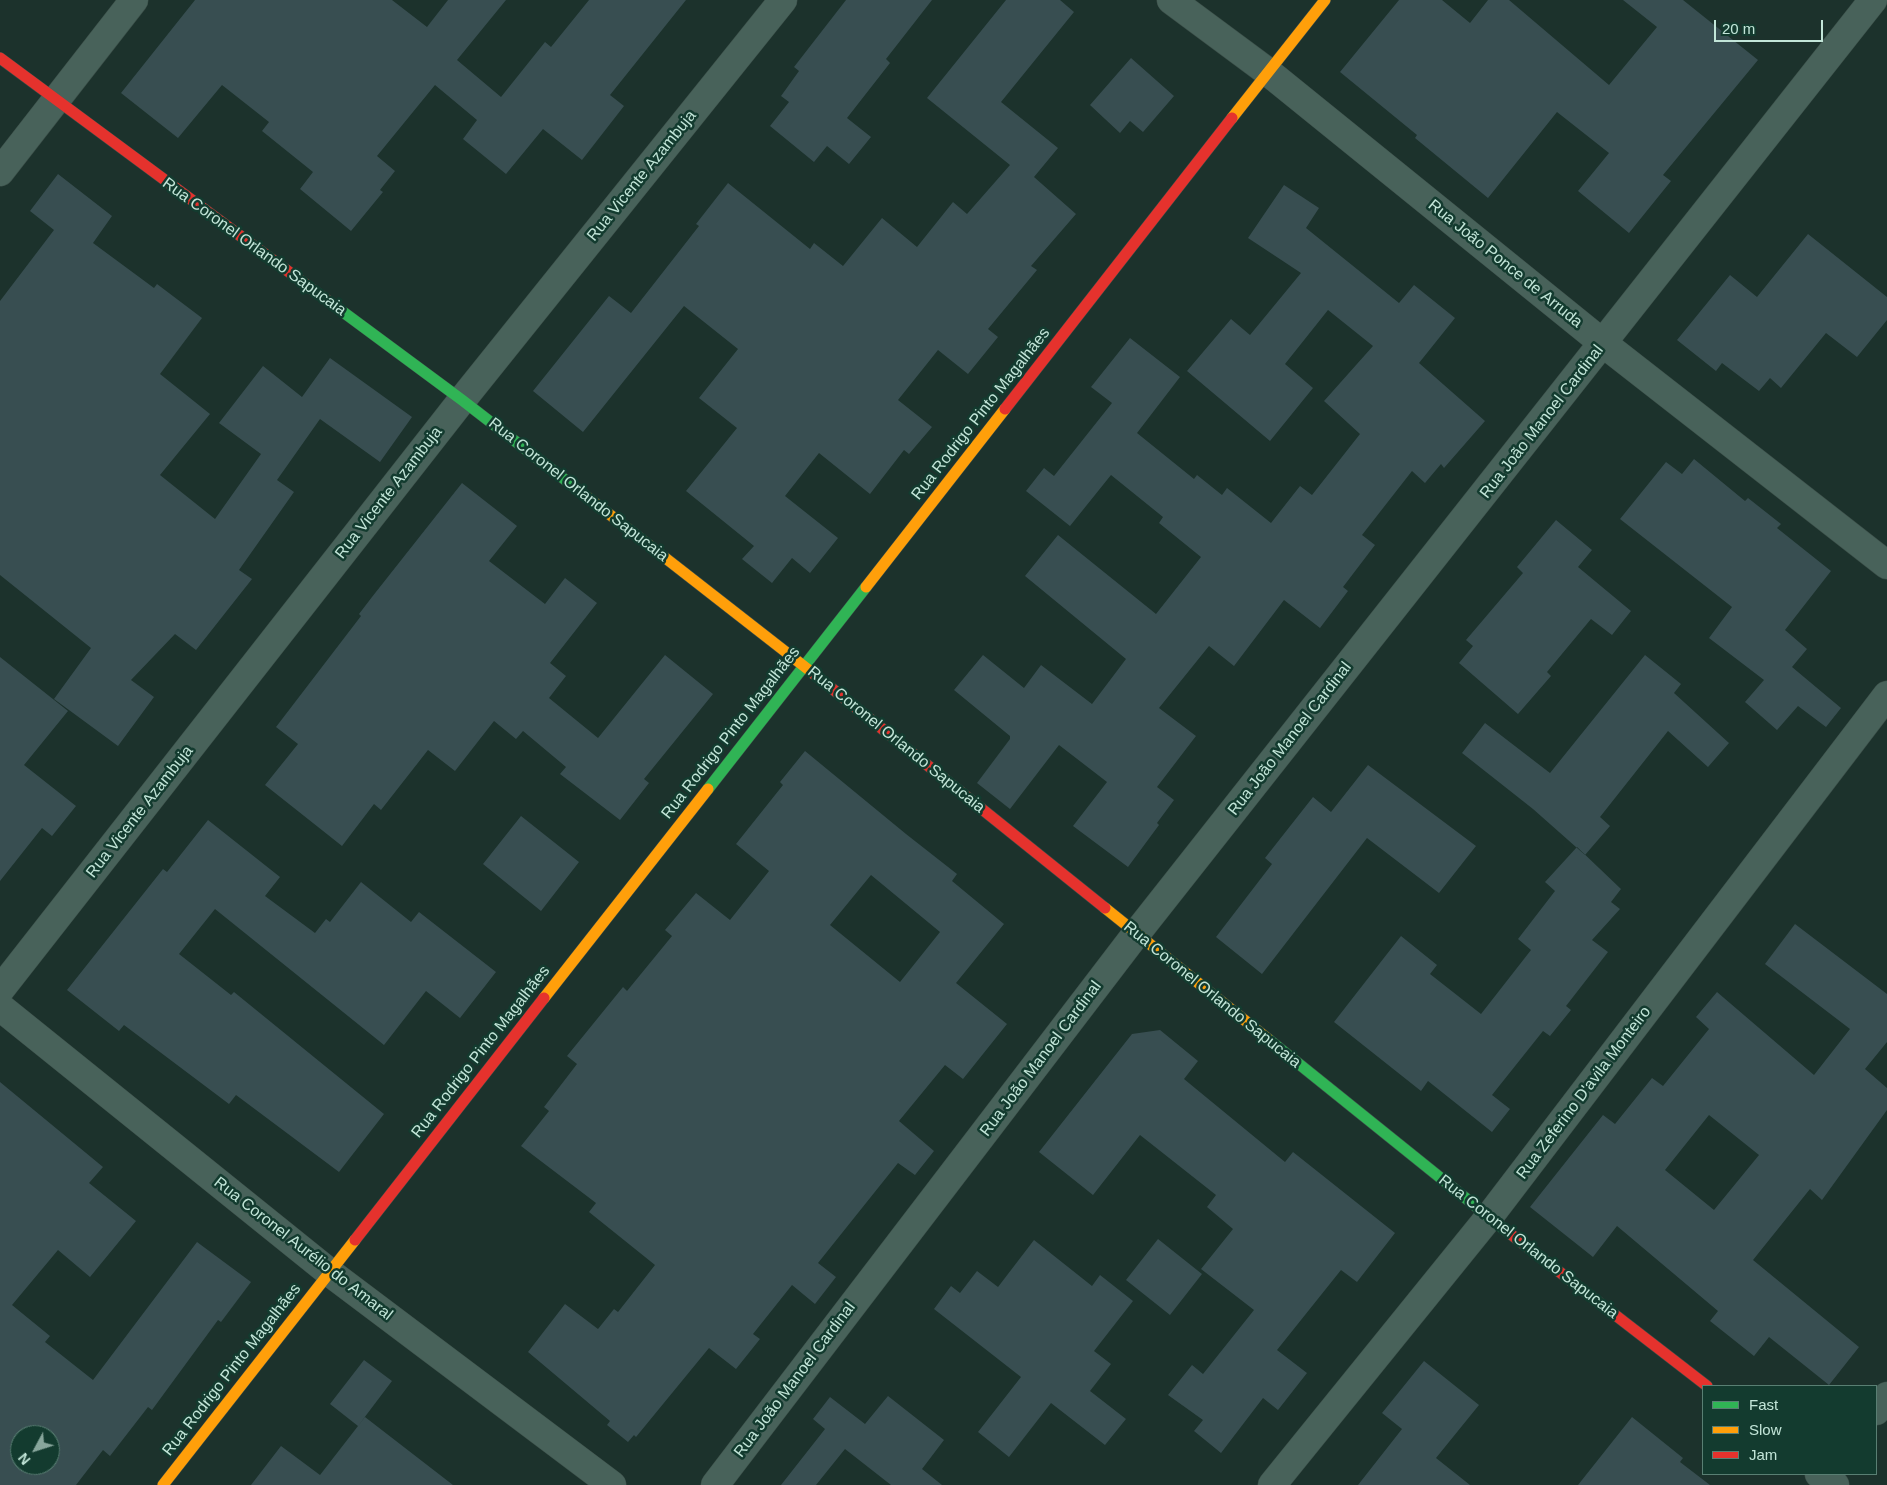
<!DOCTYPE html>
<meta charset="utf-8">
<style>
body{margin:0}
#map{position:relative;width:1887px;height:1485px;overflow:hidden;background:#1c322c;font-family:Helvetica,sans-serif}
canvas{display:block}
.legend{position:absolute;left:1702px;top:1385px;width:175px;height:90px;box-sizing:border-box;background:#133b2f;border:1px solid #597f73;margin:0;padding:6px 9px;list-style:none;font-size:15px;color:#c2e5d8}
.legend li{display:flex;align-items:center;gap:10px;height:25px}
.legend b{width:25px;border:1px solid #597f73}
.north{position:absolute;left:10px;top:1425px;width:50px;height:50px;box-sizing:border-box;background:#133b2f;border:1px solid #597f73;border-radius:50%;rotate:230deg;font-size:14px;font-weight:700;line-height:20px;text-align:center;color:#c2e5d8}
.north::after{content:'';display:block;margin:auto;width:18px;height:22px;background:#88a69c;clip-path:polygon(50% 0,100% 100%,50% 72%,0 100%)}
.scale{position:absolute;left:1714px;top:20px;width:109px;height:22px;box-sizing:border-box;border:2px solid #c2e5d8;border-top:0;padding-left:6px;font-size:15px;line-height:18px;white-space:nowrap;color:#c2e5d8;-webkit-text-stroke:4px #133b2f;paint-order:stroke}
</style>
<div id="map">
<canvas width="1887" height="1485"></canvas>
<ul class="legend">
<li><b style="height:6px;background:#30b455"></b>Fast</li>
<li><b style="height:6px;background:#ff9f0a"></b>Slow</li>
<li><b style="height:6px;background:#e5322d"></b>Jam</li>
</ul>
<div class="north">N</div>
<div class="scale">20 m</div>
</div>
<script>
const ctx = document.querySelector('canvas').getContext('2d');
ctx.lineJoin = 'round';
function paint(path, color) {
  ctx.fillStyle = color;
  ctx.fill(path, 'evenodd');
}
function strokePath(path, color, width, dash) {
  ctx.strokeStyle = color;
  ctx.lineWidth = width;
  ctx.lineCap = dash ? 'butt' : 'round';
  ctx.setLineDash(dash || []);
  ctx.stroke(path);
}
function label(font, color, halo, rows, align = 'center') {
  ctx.font = font + ' Helvetica,sans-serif';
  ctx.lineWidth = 5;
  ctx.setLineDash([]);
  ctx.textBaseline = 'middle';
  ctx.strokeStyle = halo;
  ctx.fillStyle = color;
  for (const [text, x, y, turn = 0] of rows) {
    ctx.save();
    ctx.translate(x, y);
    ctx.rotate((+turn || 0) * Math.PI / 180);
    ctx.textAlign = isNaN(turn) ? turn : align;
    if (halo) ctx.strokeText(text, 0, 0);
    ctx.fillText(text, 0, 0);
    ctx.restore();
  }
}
const building = new Path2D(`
 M 195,0 L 392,0 L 427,27 L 448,0 L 506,0 L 457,60 L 501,97 L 545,42 L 551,47 L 589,0 L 686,0 L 610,95 L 624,106 L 582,160 L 543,129 L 506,174 L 463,139 L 477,120 L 435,85 L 377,156 L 395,171 L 380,190 L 383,192 L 351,231 L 300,189 L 313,172 L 262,131 L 269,122 L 222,85 L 178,138 L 121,93 Z
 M 846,0 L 932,0 L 886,59 L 890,63 L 847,118 L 871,137 L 849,164 L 827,146 L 814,162 L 770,126 L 789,102 L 781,96 L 799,71 L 794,67 Z
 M 1006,0 L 1060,0 L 1074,12 L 1001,102 L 1058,148 L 1034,177 L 1076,214 L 1031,266 L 1037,270 L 988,329 L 998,337 L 968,374 L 938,350 L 898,400 L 932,427 L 909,454 L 904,450 L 870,494 L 819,453 L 785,496 L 838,538 L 810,573 L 792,558 L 772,583 L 742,559 L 754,546 L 686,491 L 737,428 L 699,398 L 738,349 L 684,306 L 583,432 L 533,391 L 609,296 L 631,313 L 699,226 L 696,224 L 728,183 L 810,249 L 814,243 L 843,266 L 882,218 L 917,247 L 953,202 L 967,214 L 1010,165 L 927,98 Z
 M 1399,0 L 1442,0 L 1470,23 L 1488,0 L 1509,0 L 1609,85 L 1657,27 L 1623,0 L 1683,0 L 1758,60 L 1663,175 L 1671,181 L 1629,233 L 1578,191 L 1609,153 L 1557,112 L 1488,198 L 1415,138 L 1417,135 L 1340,72 Z
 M 1131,58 L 1174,96 L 1143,132 L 1130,121 L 1120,133 L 1090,105 Z
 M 58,174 L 112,216 L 93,243 L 154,288 L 157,284 L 202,318 L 160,374 L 210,414 L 160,475 L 215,519 L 261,454 L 219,423 L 263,366 L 302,397 L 330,358 L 412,417 L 380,462 L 320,419 L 277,480 L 294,492 L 239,570 L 252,579 L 196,650 L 175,634 L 131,680 L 154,697 L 118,746 L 54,699 L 91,648 L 0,575 L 0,301 L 54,230 L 30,211 Z
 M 1284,185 L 1319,208 L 1306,228 L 1399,303 L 1414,285 L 1455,318 L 1419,363 L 1485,421 L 1444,468 L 1441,464 L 1425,483 L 1412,471 L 1362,535 L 1375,545 L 1343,587 L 1348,591 L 1320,628 L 1284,600 L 1234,666 L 1209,646 L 1159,708 L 1196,736 L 1157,787 L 1174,800 L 1157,823 L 1159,825 L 1128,867 L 1073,826 L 1107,782 L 1059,745 L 1010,809 L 977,783 L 1010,739 L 1010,736 L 954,690 L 983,655 L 1024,688 L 1041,665 L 1092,704 L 1126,659 L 1025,576 L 1058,535 L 1156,614 L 1201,557 L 1159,523 L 1163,517 L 1111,475 L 1070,526 L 1026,491 L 1044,468 L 1054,476 L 1112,403 L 1091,387 L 1130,338 L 1180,377 L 1137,433 L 1194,479 L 1197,475 L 1222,495 L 1227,488 L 1271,523 L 1300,486 L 1312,495 L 1360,434 L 1324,401 L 1373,346 L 1328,310 L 1285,364 L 1313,388 L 1270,441 L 1187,371 L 1231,319 L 1250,335 L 1301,273 L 1248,238 Z
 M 1808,234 L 1887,297 L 1887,320 L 1857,357 L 1826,333 L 1781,388 L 1770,378 L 1759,391 L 1722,363 L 1716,371 L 1677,340 L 1730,275 L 1757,297 Z
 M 1694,459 L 1745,501 L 1748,498 L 1781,524 L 1777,528 L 1831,571 L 1785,630 L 1807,649 L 1792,667 L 1841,708 L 1826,727 L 1798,706 L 1777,730 L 1745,702 L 1764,680 L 1709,638 L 1732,607 L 1620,519 L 1666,462 L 1682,474 Z
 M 462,483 L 517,526 L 489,561 L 545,604 L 565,578 L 597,603 L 550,663 L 566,676 L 549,698 L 598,738 L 665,655 L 713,694 L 644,779 L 649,783 L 620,820 L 560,774 L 566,767 L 523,731 L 516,739 L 494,721 L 455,771 L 428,750 L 381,810 L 374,804 L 342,846 L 265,785 L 298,744 L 276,727 L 361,616 L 359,614 L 372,597 Z
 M 1556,520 L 1592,550 L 1578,567 L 1631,611 L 1612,635 L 1591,619 L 1547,672 L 1551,676 L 1518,714 L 1459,663 L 1473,646 L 1466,640 L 1523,573 L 1517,567 Z
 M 1645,655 L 1681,684 L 1674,693 L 1729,743 L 1708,767 L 1668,731 L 1600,817 L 1610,826 L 1585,855 L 1533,809 L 1462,753 L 1485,723 L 1550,773 Z
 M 0,657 L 68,711 L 24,765 L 76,806 L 52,836 L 42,828 L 0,881 Z
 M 805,751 L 906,834 L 957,874 L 952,881 L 1004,924 L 956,983 L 1007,1024 L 963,1079 L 945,1065 L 899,1121 L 934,1151 L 915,1175 L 898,1163 L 818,1263 L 836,1277 L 815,1304 L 792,1285 L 753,1334 L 760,1339 L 736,1369 L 709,1348 L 636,1437 L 634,1435 L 628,1442 L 607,1425 L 610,1421 L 528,1352 L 565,1304 L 598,1329 L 614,1309 L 618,1312 L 655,1265 L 589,1212 L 596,1203 L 521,1146 L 549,1111 L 544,1107 L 577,1064 L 567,1056 L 623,987 L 627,991 L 672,936 L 665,930 L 696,893 L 730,920 L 769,871 L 736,844 L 783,785 L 780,782 ZM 871,875 L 940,932 L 900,982 L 830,925 Z
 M 1368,765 L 1476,846 L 1439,893 L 1367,838 L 1262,974 L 1216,937 L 1272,864 L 1265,858 L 1313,797 L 1331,812 Z
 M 521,816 L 579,862 L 541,911 L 483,864 Z
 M 208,820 L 280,877 L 265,896 L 315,933 L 326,919 L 330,922 L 361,882 L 411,922 L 419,912 L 496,972 L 460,1018 L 426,991 L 384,1045 L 215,909 L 179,954 L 231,995 L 234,992 L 384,1114 L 339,1172 L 236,1095 L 229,1104 L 124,1025 L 119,1031 L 67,990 L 163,869 L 167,872 Z
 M 1577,847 L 1621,889 L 1611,902 L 1620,909 L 1592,940 L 1608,952 L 1566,1006 L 1571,1010 L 1550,1036 L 1543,1031 L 1492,1095 L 1510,1109 L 1492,1132 L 1428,1081 L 1421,1091 L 1334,1022 L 1401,936 L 1437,965 L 1430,974 L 1481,1014 L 1531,950 L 1518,939 L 1555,891 L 1545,882 Z
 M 1795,924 L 1887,994 L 1887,1042 L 1865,1069 L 1887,1088 L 1887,1110 L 1822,1200 L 1810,1189 L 1753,1260 L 1859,1347 L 1829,1385 L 1769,1337 L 1754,1356 L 1710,1321 L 1718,1311 L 1617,1226 L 1593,1257 L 1530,1207 L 1603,1115 L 1615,1124 L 1652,1078 L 1663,1086 L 1709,1029 L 1696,1017 L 1717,992 L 1814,1075 L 1850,1029 L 1765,964 ZM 1709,1115 L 1759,1155 L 1714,1210 L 1665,1170 Z
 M 1160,1030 L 1198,1061 L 1184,1079 L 1285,1162 L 1293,1152 L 1395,1233 L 1357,1282 L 1341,1270 L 1277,1350 L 1307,1373 L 1278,1410 L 1263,1398 L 1221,1453 L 1194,1431 L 1203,1420 L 1168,1395 L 1192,1365 L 1203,1374 L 1254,1310 L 1201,1269 L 1233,1229 L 1207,1207 L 1216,1195 L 1140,1135 L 1093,1195 L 1039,1152 L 1132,1034 Z
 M 0,1082 L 103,1167 L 89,1183 L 136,1221 L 90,1277 L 58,1250 L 12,1305 L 50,1336 L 45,1342 L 93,1380 L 197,1242 L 251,1282 L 221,1322 L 218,1320 L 152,1410 L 148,1407 L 110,1456 L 103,1450 L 76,1485 L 0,1485 ZM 20,1435 L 50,1435 L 50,1465 L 20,1465 Z
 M 1158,1239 L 1202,1274 L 1170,1315 L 1126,1280 Z
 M 1034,1240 L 1092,1286 L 1100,1275 L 1133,1301 L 1094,1351 L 1111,1364 L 1090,1391 L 1126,1419 L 1105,1445 L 1051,1403 L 1009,1457 L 978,1432 L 1021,1377 L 934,1309 L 951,1286 L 960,1293 L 977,1271 L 998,1287 Z
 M 364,1360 L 392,1381 L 358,1426 L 330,1404 Z
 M 1424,1361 L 1479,1405 L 1436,1458 L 1470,1485 L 1358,1485 L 1402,1429 L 1382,1413 Z
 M 888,1396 L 944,1440 L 922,1469 L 942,1485 L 891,1485 L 845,1449 L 816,1485 L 781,1485 L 825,1429 L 813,1419 L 830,1397 L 865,1424 Z
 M 365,1417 L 453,1485 L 251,1485 L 281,1446 L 320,1475 Z
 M 1632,1417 L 1683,1458 L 1680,1462 L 1710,1485 L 1578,1485 Z`);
const street = new Path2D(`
 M 1171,0 L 1268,72 L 1604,344 L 1887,565
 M 0,172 L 134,0
 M 0,990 L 462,400 L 783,0
 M 0,1007 L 329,1272 L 612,1485
 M 1876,1411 L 1887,1396
 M 1819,1474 L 1835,1485
 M 715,1485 L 1136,934 L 1873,0
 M 1272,1485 L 1489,1217 L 1887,695`);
const fast = new Path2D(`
 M 335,306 L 462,400 L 577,489
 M 708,789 L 866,587
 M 1268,1039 L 1504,1229`);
const slow = new Path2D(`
 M 1232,118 L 1325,0
 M 577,489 L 814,674
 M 866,587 L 1005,409
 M 1105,908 L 1268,1039
 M 544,998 L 708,789
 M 163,1485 L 355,1240`);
const jam = new Path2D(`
 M 0,58 L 335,306
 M 1005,409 L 1232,118
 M 814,674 L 1105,908
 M 1504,1229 L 1707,1386
 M 355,1240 L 544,998`);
const streetNames = [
 ["Rua Vicente Azambuja",642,176,-51],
 ["Rua Coronel Orlando Sapucaia",254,247,36],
 ["Rua João Ponce de Arruda",1505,264,39],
 ["Rua Rodrigo Pinto Magalhães",981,414,-52],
 ["Rua João Manoel Cardinal",1542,422,-52],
 ["Rua Coronel Orlando Sapucaia",578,490,38],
 ["Rua Vicente Azambuja",389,493,-52],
 ["Rua Rodrigo Pinto Magalhães",731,733,-52],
 ["Rua João Manoel Cardinal",1290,739,-52],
 ["Rua Coronel Orlando Sapucaia",896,740,39],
 ["Rua Vicente Azambuja",140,812,-52],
 ["Rua Coronel Orlando Sapucaia",1212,995,39],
 ["Rua Rodrigo Pinto Magalhães",481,1052,-52],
 ["Rua João Manoel Cardinal",1041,1059,-53],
 ["Rua Zeferino D'avila Monteiro",1584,1093,-53],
 ["Rua Coronel Orlando Sapucaia",1528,1247,38],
 ["Rua Coronel Aurélio do Amaral",303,1249,38],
 ["Rua Rodrigo Pinto Magalhães",232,1370,-52],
 ["Rua João Manoel Cardinal",795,1380,-53]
];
paint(building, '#384e51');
strokePath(street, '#3b4e48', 29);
strokePath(fast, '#3b4e48', 12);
strokePath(slow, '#3b4e48', 12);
strokePath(jam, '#3b4e48', 12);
strokePath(street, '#48625a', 28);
strokePath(fast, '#30b455', 11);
strokePath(slow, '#ff9f0a', 11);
strokePath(jam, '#e5322d', 11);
label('16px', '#c2e5d8', '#133b2f', streetNames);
</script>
